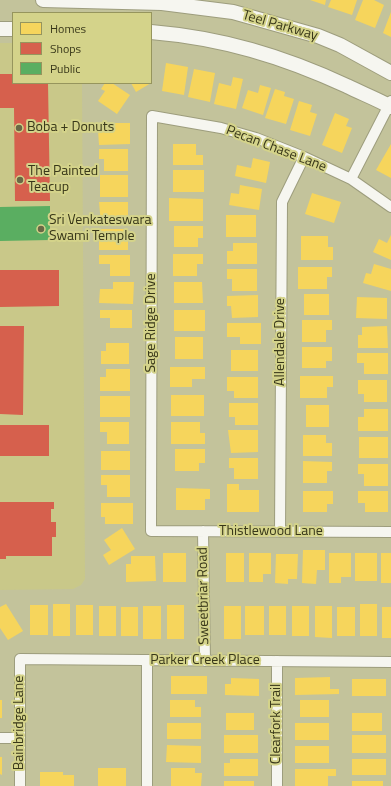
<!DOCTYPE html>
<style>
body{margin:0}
#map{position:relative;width:391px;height:786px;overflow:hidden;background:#c3c39b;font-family:"Titillium Web",sans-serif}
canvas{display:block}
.legend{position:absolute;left:12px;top:12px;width:140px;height:72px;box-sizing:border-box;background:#d4d38a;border:1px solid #96955d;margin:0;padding:5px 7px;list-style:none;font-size:12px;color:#383719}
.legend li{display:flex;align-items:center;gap:8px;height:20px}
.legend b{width:20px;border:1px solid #96955d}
</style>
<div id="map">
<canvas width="391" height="786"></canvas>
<ul class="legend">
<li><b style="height:11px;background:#f6d55c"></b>Homes</li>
<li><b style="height:11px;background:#d6604d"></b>Shops</li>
<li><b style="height:11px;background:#5aae61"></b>Public</li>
</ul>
</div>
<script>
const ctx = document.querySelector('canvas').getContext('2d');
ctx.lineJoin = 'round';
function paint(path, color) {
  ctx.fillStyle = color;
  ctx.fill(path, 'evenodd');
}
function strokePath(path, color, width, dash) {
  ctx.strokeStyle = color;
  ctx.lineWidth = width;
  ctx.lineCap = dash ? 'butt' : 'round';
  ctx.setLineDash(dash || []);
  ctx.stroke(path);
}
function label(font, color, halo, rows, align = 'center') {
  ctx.font = font + ' "Titillium Web",sans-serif';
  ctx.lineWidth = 4;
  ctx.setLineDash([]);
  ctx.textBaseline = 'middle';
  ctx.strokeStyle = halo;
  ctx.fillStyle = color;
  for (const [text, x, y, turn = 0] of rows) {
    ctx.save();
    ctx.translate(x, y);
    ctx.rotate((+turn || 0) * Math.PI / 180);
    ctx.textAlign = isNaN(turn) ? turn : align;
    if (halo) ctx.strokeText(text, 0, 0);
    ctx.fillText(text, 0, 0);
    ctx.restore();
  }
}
const built = new Path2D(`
 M 0,43 L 13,43 L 13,83 L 82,83 L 85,579 L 81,585 L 73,589 L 0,590 Z`);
const homes = new Path2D(`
 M 310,0 L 326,0 L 325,5 Z
 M 331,0 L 357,0 L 352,15 L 328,7 Z
 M 363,0 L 374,0 L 384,5 L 375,28 L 355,20 Z
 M 391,12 L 391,37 L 383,33 Z
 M 166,63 L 188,67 L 184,95 L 162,91 Z
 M 194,69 L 215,73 L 210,102 L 188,97 Z
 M 233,77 L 243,79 L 236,109 L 214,104 L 219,83 L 231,86 Z
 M 105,83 L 112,83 L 130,95 L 117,114 L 98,101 L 105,91 L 101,89 Z
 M 131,83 L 151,83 L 136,92 Z
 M 260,85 L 271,88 L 263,115 L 242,108 L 248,90 L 258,93 Z
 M 275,89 L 285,92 L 284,96 L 294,99 L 286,124 L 265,118 Z
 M 299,101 L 312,105 L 310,112 L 317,114 L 310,136 L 290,130 Z
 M 335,113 L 349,119 L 346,126 L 352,128 L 342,153 L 322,145 Z
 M 102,123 L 130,123 L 130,144 L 99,145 L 98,130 L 102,130 Z
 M 173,144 L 196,144 L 196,155 L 203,155 L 203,165 L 173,165 Z
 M 391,144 L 391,178 L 376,170 Z
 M 99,149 L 128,149 L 128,171 L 104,171 L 104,159 L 99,159 Z
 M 253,158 L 270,162 L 266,183 L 235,176 L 237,165 L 251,168 Z
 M 173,170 L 204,170 L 204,192 L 173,192 Z
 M 100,175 L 128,175 L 128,197 L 100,197 Z
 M 240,185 L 262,189 L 259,210 L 229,205 L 231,193 L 239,194 Z
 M 312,193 L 341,202 L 334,223 L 305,214 Z
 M 169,198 L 203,199 L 203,221 L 169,221 Z
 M 99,202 L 128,202 L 128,224 L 101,224 Z
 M 226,215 L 256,215 L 256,237 L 226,237 Z
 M 174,226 L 203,226 L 203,238 L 198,238 L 198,247 L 174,247 Z
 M 99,229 L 128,229 L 128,250 L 99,250 Z
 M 391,235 L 391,260 L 373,252 L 379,239 L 387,243 Z
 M 301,236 L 328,236 L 328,247 L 333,247 L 333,260 L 301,260 Z
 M 233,243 L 257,243 L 257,264 L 227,264 L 227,251 L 233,251 Z
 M 173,254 L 203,254 L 203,264 L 197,264 L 197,276 L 173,276 Z
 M 99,255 L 130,255 L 130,276 L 110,276 L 110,264 L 99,264 Z
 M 374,264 L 391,269 L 391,291 L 363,283 L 366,273 L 371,274 Z
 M 298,267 L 332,267 L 332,277 L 327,277 L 327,289 L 298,289 Z
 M 227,269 L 257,269 L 257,291 L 232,291 L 232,279 L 227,279 Z
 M 113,282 L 134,282 L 133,304 L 99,303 L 100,289 L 113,289 Z
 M 174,282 L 202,282 L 203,303 L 174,303 Z
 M 304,294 L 329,294 L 329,315 L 304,315 Z
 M 258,295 L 258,317 L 232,318 L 231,306 L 227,306 L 227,296 Z
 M 357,297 L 387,298 L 387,319 L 356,318 Z
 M 100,310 L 132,310 L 132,328 L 110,328 L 110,318 L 100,318 Z
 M 174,310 L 205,310 L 205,331 L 174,331 Z
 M 302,320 L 332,320 L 332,330 L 326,330 L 326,342 L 302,342 Z
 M 227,323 L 261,323 L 261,344 L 240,344 L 240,337 L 227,337 Z
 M 387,326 L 388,348 L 358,348 L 358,335 L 362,335 L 362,327 Z
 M 175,337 L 203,337 L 203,359 L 175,359 Z
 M 106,343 L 129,343 L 129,364 L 101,364 L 101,351 L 106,351 Z
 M 302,347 L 332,347 L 332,361 L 326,361 L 326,368 L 302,368 Z
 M 231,350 L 258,350 L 258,371 L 231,371 Z
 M 357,353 L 388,353 L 388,374 L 364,374 L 364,363 L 357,363 Z
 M 170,367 L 205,367 L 205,379 L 192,379 L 192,387 L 170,387 Z
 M 106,369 L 130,369 L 130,391 L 100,391 L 100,377 L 106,377 Z
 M 300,376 L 333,376 L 333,387 L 327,387 L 327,398 L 300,398 Z
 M 227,377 L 258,377 L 258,398 L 234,398 L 234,391 L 227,391 Z
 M 358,380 L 387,380 L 387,402 L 364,402 L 364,394 L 358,394 Z
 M 171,395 L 204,395 L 204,416 L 171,416 Z
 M 100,396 L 130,396 L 130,417 L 100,417 Z
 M 229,403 L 258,403 L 258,425 L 235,425 L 235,417 L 229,417 Z
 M 306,405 L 329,405 L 329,427 L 306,427 Z
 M 364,409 L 388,409 L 388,431 L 358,431 L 358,417 L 364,417 Z
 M 100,422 L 129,422 L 129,444 L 107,444 L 107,432 L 100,432 Z
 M 171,422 L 200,422 L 200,433 L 205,433 L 205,444 L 171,444 Z
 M 228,430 L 258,430 L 258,452 L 231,453 Z
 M 303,435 L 326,435 L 326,443 L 332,443 L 332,456 L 303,456 Z
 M 359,437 L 388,437 L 388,458 L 359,458 Z
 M 175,449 L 205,449 L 205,463 L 199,463 L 199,471 L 175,471 Z
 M 101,451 L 130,451 L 130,470 L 101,470 Z
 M 229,458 L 258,458 L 258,479 L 234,479 L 234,468 L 229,468 Z
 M 303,461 L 332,462 L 332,471 L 327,471 L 327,483 L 303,483 Z
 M 358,464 L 388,464 L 388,486 L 364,486 L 364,474 L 358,474 Z
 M 101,475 L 130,475 L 130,497 L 107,497 L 107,485 L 101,485 Z
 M 227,484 L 239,484 L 239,490 L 259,490 L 259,512 L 227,512 Z
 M 176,488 L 210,489 L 210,499 L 205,499 L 205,510 L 176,510 Z
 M 303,491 L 333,491 L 333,504 L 327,504 L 327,512 L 303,512 Z
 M 358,491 L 388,491 L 388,512 L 365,512 L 365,503 L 358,503 Z
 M 101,503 L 133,503 L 133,524 L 105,524 L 105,517 L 101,517 Z
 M 122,528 L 135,549 L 109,565 L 103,555 L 111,550 L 104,540 Z
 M 303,550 L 325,550 L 325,570 L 317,570 L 316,584 L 302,583 Z
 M 163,553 L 186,553 L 186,582 L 163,582 Z
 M 226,553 L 244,553 L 244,582 L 226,582 Z
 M 249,553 L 271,553 L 271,574 L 263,574 L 263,582 L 249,582 Z
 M 329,553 L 351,553 L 351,577 L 341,577 L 341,583 L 329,583 Z
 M 355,553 L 377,553 L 377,581 L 355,581 Z
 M 381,553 L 391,553 L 391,583 L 381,583 Z
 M 276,554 L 298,554 L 297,579 L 288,579 L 288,584 L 275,583 Z
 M 131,556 L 155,556 L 156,581 L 126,582 L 126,564 L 131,564 Z
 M 6,604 L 23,631 L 8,640 L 0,628 L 0,607 Z
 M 53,604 L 70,604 L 70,636 L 53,636 Z
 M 360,604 L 377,604 L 377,636 L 360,636 Z
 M 30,605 L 48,605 L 48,635 L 30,635 Z
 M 76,605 L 93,605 L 93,635 L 76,635 Z
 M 167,605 L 184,605 L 184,639 L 167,639 Z
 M 99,606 L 116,606 L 116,636 L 99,636 Z
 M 143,606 L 161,606 L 161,639 L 143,639 Z
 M 224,606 L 241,606 L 241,639 L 224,639 Z
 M 245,606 L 264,606 L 264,635 L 245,635 Z
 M 269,606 L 286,606 L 286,635 L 269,635 Z
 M 292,606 L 309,606 L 309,636 L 292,636 Z
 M 315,606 L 332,606 L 332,638 L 315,637 Z
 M 121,607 L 138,607 L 138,636 L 121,636 Z
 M 337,607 L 355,607 L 355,636 L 337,636 Z
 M 382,607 L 391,607 L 391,638 L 382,638 Z
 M 171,676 L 207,676 L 207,694 L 171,694 Z
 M 330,677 L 330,689 L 339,689 L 339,694 L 295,695 L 295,678 Z
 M 231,678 L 259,679 L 259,696 L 225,695 L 225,684 L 231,684 Z
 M 352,679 L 386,679 L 386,696 L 352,696 Z
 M 0,700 L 2,700 L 2,718 L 0,718 Z
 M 170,700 L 195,700 L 195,707 L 201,707 L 201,717 L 170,717 Z
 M 300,700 L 329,700 L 329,717 L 300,717 Z
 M 226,713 L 254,713 L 254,730 L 226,730 Z
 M 352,713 L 382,713 L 382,731 L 352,731 Z
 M 167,723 L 201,723 L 201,739 L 167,739 Z
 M 295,723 L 329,723 L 329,740 L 295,740 Z
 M 224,735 L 258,735 L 258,753 L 224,753 Z
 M 352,735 L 386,735 L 386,753 L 352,753 Z
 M 167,745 L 201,746 L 201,763 L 166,762 Z
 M 295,746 L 329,746 L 329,763 L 295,763 Z
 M 0,757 L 2,757 L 2,775 L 0,774 Z
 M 230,759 L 258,759 L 258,776 L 224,776 L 224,763 L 230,763 Z
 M 352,759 L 386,759 L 386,775 L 352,775 Z
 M 98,768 L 126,768 L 126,786 L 98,786 Z
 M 171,768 L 195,768 L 195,773 L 202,773 L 201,786 L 171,786 Z
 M 295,769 L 336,769 L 336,776 L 328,776 L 328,786 L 295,786 Z
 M 40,772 L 63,772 L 63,775 L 74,775 L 74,786 L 40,786 Z
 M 224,781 L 254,781 L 254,786 L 224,786 Z
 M 352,781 L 383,781 L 383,786 L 352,786 Z`);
const shops = new Path2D(`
 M 0,74 L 13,74 L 13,83 L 48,83 L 50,201 L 15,201 L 14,108 L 0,108 Z
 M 0,270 L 59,270 L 59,306 L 0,307 Z
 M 0,326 L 24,326 L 23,415 L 0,414 Z
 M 0,425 L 49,425 L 49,456 L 0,456 Z
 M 0,502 L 54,502 L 54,509 L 51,509 L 51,522 L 56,522 L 56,537 L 52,537 L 52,556 L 6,556 L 6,559 L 0,559 Z`);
const public = new Path2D(`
 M 50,206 L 50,240 L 0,241 L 0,207 Z`);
const minor = new Path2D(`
 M 351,179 L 391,101
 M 391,207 L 351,179 L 304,157 L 256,138 L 221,128 L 152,116 L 151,531 L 391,532
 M 203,531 L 205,661
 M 280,532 L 282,202 L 304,157
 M 0,738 L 20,738
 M 20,786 L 20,659 L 391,662
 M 147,786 L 147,660
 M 277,786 L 277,661`);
const secondary = new Path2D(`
 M 43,0 L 162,3 L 233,12 L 318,36 L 340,45 L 391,73
 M 0,29 L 13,29
 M 151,32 C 222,38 282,56 347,86 C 361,93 377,99 391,107`);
const markers = [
 [19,128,4,"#696846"],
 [20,180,4,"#696846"],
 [41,229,4,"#696846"]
];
const streetNames = [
 ["Teel Parkway",280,26,16],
 ["Pecan Chase Lane",276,149,21],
 ["Sage Ridge Drive",152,323,-90],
 ["Allendale Drive",281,342,-90],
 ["Thistlewood Lane",271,532],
 ["Sweetbriar Road",204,596,-91],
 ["Parker Creek Place",205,661],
 ["Bainbridge Lane",20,723,-90],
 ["Clearfork Trail",277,724,-90]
];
const poiNames = [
 ["Boba + Donuts",27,128],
 ["The Painted",28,172],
 ["Teacup",28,188],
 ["Sri Venkateswara",49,221],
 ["Swami Temple",49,237]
];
paint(built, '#c9c889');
paint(homes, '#f6d55c');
paint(shops, '#d6604d');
paint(public, '#5aae61');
strokePath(minor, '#9d9d7d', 12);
strokePath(secondary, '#9d9d7d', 16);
strokePath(minor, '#f6f6f0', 10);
strokePath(secondary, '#f6f6f0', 14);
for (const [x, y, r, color] of markers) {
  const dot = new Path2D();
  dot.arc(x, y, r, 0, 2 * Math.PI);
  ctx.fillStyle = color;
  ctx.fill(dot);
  strokePath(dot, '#d4d38a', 1.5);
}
label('14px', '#383719', '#d4d38a', streetNames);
label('14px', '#383719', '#d4d38a', poiNames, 'left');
</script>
